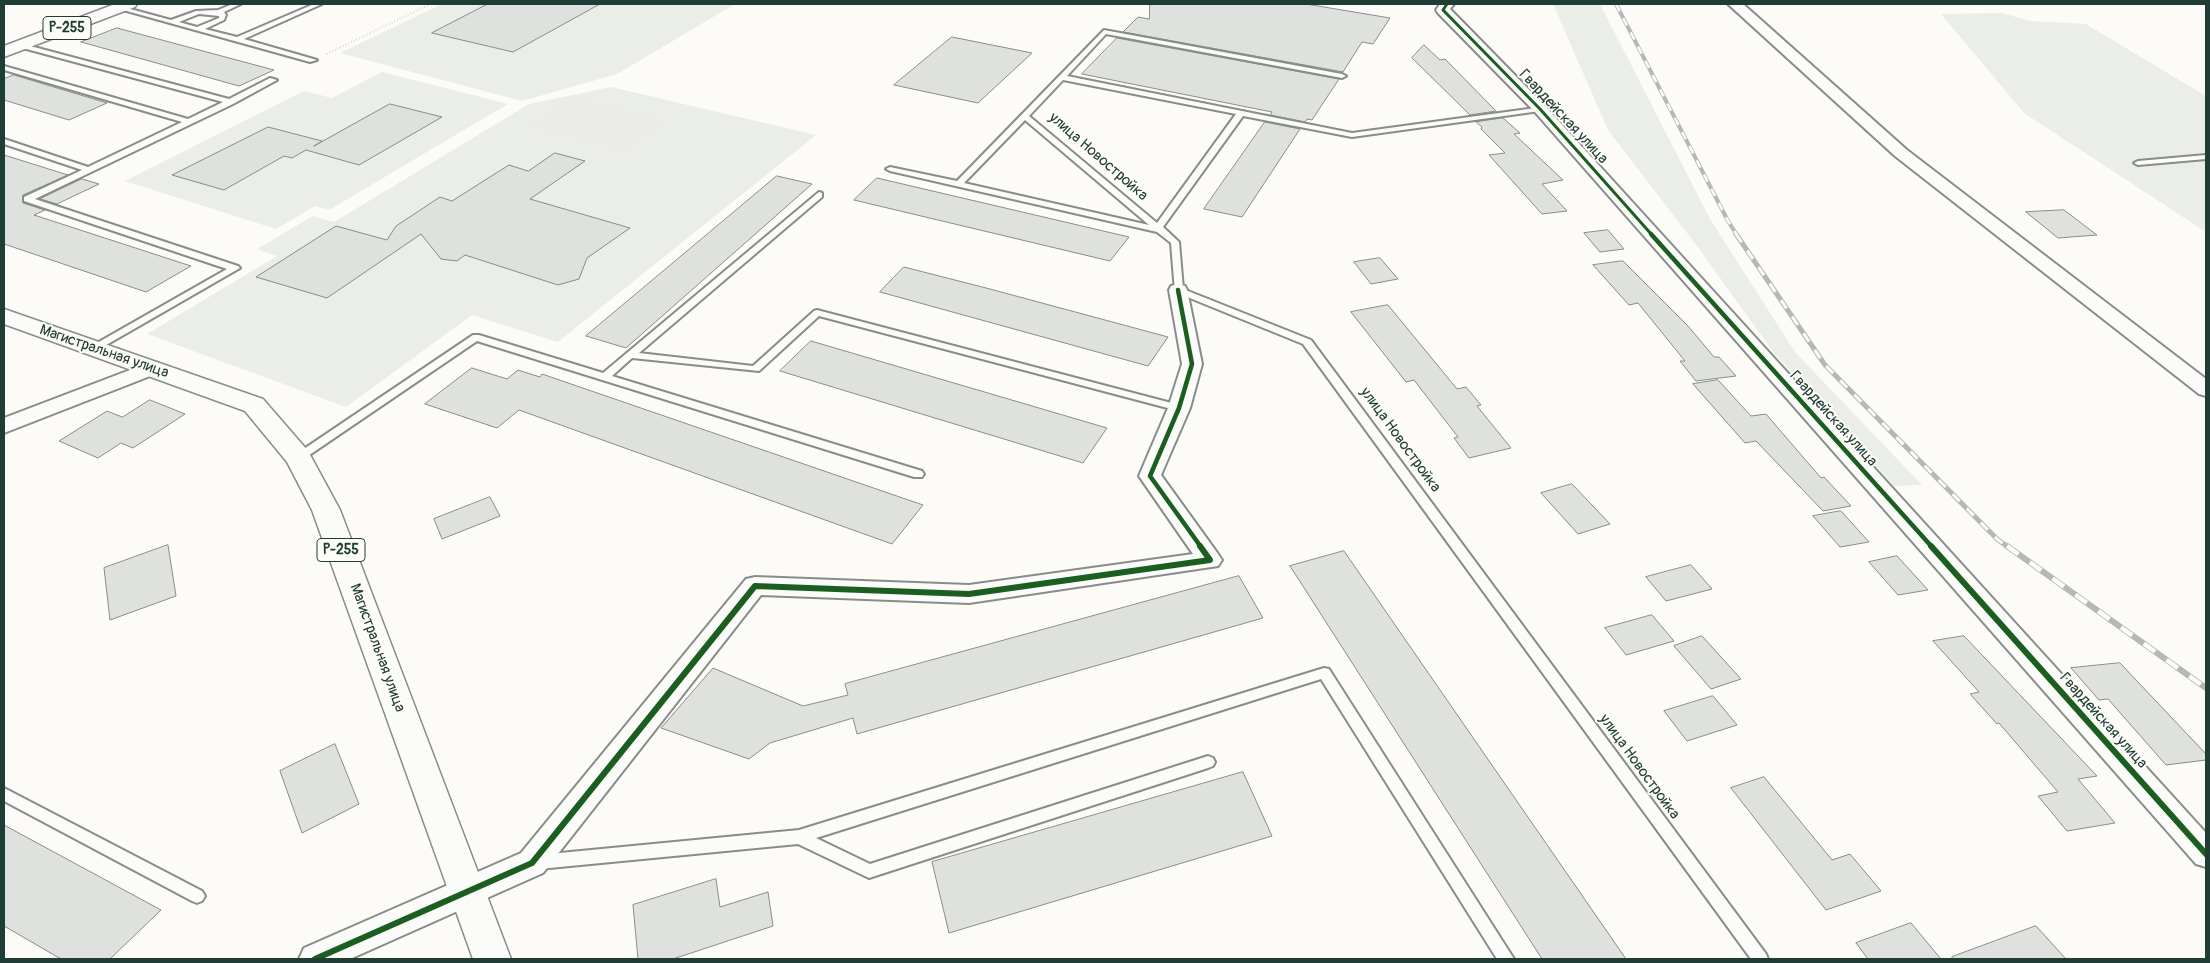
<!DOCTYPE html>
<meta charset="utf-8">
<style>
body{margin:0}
#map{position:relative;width:2210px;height:963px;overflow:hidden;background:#fcfbf8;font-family:Pangolin,sans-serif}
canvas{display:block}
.frame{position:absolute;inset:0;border:5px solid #1f3d34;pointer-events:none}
</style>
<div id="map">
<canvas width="2210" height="963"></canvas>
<div class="frame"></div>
</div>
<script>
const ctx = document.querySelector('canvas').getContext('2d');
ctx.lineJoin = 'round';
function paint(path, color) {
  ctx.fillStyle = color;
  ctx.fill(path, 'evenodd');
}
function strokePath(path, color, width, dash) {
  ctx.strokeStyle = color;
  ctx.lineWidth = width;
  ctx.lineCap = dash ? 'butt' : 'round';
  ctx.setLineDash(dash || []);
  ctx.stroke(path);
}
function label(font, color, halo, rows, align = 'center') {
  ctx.font = font + ' Pangolin,sans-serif';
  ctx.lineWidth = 4;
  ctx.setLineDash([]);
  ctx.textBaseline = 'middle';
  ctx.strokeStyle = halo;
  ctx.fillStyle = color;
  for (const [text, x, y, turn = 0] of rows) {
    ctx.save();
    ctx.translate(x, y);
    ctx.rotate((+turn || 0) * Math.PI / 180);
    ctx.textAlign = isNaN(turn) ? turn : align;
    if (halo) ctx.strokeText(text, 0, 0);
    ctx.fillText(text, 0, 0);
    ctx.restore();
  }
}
const built = new Path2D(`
 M 442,4 L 735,4 L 617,74 L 522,101 L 340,53 Z
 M 1553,4 L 1600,4 L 1710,219 L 1795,352 L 1922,485 L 1894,486 L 1774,353 L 1697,246 L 1608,130 Z
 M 2002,13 L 2030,21 L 2086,24 L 2206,96 L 2206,232 L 2024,113 L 1941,14 Z
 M 382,72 L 508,104 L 329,210 L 315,206 L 276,229 L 125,181 L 304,91 L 332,98 Z
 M 611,87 L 816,135 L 558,342 L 472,315 L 346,407 L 147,334 L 277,256 L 257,249 L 313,216 L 334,222 L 529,104 Z`);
const green = new Path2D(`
 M 573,96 L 671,120 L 624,153 L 523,127 Z`);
const building = new Path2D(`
 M 488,4 L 600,4 L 513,52 L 432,33 Z
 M 1150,4 L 1306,4 L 1390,18 L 1373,44 L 1362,42 L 1343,72 L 1123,32 L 1138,17 L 1149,19 Z
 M 117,28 L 274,70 L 239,86 L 81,42 Z
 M 952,37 L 1032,53 L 978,103 L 894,85 Z
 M 1117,38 L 1339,79 L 1312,120 L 1307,119 L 1305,122 L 1270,115 L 1272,112 L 1082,74 Z
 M 1424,45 L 1440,60 L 1445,59 L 1496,111 L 1470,115 L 1412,58 Z
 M 14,75 L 107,103 L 69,120 L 4,100 L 4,79 Z
 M 390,104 L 442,117 L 359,165 L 306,150 L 292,158 L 284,156 L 224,190 L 172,175 L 268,127 L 322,141 L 314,146 Z
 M 1503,118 L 1520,133 L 1514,134 L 1563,180 L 1542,184 L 1567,211 L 1542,214 L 1489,155 L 1505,153 L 1481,129 L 1482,127 L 1476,122 Z
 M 1265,122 L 1300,129 L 1242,217 L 1204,209 Z
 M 555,153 L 585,161 L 530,199 L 630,228 L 587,258 L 579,279 L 558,285 L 465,255 L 457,261 L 441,259 L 421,234 L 327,298 L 256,277 L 336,226 L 387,240 L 396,226 L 440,197 L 452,201 L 509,165 L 528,171 Z
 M 4,155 L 68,175 L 23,195 L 23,203 L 45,210 L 34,215 L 191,266 L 146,292 L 4,244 Z
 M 777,176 L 812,184 L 626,348 L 586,336 Z
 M 877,178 L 1129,237 L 1110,261 L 854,200 Z
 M 82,179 L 99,184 L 57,204 L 40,199 Z
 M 2064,210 L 2097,235 L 2058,238 L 2026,212 Z
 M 1608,230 L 1624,249 L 1600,252 L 1584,233 Z
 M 1380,258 L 1398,279 L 1371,284 L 1354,262 Z
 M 1623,261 L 1688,326 L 1714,357 L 1719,357 L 1736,376 L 1696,381 L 1680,361 L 1685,361 L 1638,303 L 1629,305 L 1593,265 Z
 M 904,267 L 990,289 L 1168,337 L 1148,366 L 880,292 Z
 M 1388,305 L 1457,389 L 1466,387 L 1481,405 L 1477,406 L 1511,448 L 1469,458 L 1454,438 L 1458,437 L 1414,380 L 1406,382 L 1351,312 Z
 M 811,341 L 1107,428 L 1083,463 L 780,371 Z
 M 472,368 L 507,379 L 518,370 L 540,377 L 542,374 L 923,505 L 892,544 L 519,410 L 497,428 L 425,404 Z
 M 1718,380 L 1751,416 L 1766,414 L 1821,478 L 1824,477 L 1851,506 L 1823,511 L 1756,441 L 1745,443 L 1693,384 Z
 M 150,400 L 185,414 L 133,448 L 121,443 L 98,458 L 59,441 L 107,411 L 122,417 Z
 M 1572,484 L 1610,524 L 1578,534 L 1541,493 Z
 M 490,497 L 500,516 L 442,539 L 434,519 Z
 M 1841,511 L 1869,542 L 1840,547 L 1813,516 Z
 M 168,545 L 176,596 L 110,620 L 104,568 Z
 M 1344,551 L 1626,959 L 1542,959 L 1290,566 Z
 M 1897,556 L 1928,590 L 1898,595 L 1869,562 Z
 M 1691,565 L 1712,589 L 1666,601 L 1646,577 Z
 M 1239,576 L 1263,618 L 857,734 L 853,718 L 770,743 L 749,759 L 661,728 L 713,668 L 803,706 L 848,695 L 845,684 Z
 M 1652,615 L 1674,641 L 1626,655 L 1605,628 Z
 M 1702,636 L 1741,679 L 1711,689 L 1674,646 Z
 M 1964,636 L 2097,776 L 2078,779 L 2115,823 L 2067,831 L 2038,796 L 2058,792 L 1999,723 L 1997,724 L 1970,694 L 1979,692 L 1933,641 Z
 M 2120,663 L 2206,754 L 2206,760 L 2166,765 L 2108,699 L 2099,700 L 2071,668 Z
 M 1713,696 L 1737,725 L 1687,741 L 1664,711 Z
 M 335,744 L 359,804 L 302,833 L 280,771 Z
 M 1243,772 L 1272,836 L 949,933 L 932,862 Z
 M 1764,777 L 1832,860 L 1850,854 L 1881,891 L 1826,910 L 1731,788 Z
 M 4,825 L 161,910 L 110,959 L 61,959 L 4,926 Z
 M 716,879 L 720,907 L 768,892 L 773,926 L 673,959 L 638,959 L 633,905 Z
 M 1911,923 L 1941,959 L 1868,959 L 1856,943 Z
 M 2036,926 L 2066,959 L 1952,959 L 1952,957 Z`);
const path = new Path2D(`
 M 327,54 L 430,4`);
const service = new Path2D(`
 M 233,4 L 241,4 L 224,12 L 226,15 L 224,20 L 205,29 L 237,37 L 314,4 L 322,4 L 244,39 L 317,60 L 310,62 L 116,8 L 119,6 L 171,20 L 196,11 L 218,10 ZM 199,14 L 219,16 L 219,18 L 197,27 L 179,22 Z
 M 1104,30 L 1342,74 L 1346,76 L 1342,78 L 1106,34 L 1067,76 L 1352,133 L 1543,107 L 1543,111 L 1540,111 L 1352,137 L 1243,116 L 1163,227 L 1179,242 L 1183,289 L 1311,340 L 1766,954 L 1768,959 L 1751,959 L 1303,344 L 1175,292 L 1171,243 L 1157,232 L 890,171 L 886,169 L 890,167 L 957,181 ZM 1063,80 L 1236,114 L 1157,223 L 1029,116 ZM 1025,120 L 1149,225 L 964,183 Z
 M 19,43 L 229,99 L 270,78 L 277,80 L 233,104 L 35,199 L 238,266 L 240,268 L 94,352 L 90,351 L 89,349 L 90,347 L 227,269 L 24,201 L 24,197 L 82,170 L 4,144 L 4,139 L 88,167 L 182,122 L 4,70 L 4,66 L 188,119 L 223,102 L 19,47 Z
 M 2206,155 L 2206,159 L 2138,165 L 2134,163 L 2138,161 Z
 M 819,192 L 822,193 L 822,197 L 639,353 L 753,366 L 814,311 L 817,310 L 1179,405 L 1184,408 L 1179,411 L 819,316 L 759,371 L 632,358 L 612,376 L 922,471 L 924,474 L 922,477 L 914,477 L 477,341 L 302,460 L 294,460 L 292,457 L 473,335 L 479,335 L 603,373 Z
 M 1324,668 L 1329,669 L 1514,959 L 1497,959 L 1321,679 L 816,838 L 870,864 L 1208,756 L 1213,758 L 1215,762 L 1213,766 L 1208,768 L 869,878 L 798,844 L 539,869 L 534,867 L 532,862 L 534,857 L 539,855 L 799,830 Z
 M 4,788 L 202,891 L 205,896 L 202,901 L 197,903 L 192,901 L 4,801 Z`);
const minor = new Path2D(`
 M 1440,4 L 1454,4 L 1450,9 L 1545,106 L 2206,833 L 2206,867 L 2196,864 L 1535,112 L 1438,13 L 1436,10 Z
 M 1728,4 L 1743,4 L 1907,150 L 2206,379 L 2206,396 L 2199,394 L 1895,156 Z
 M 1178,284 L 1185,286 L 1187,290 L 1202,364 L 1190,408 L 1161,475 L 1218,554 L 1222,560 L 1218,566 L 969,603 L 761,595 L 543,873 L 350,959 L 299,959 L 304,948 L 521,853 L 746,579 L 755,577 L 969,585 L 1193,554 L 1139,476 L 1168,408 L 1182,364 L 1169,290 L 1171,286 Z
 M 151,362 L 158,363 L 161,368 L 158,373 L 4,433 L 4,418 Z`);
const primary = new Path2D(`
 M 115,4 L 137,4 L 135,7 L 4,57 L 4,46 Z
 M 4,309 L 263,399 L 308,451 L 340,510 L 511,959 L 473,959 L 312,510 L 287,462 L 245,411 L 4,324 Z`);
const railFar2 = new Path2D(`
 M 1616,4 L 1728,221 L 1737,235`);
const railFar1 = new Path2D(`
 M 1736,234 L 1825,365 L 1997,539 L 2008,547`);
const rail = new Path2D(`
 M 2007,546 L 2206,688`);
const cyclewayFar2 = new Path2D(`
 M 1447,4 L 1443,10 L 1540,109 L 1652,235`);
const cyclewayFar1 = new Path2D(`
 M 1651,234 L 1932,547
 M 1178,290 L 1192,364 L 1179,408 L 1150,476 L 1201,547`);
const cycleway = new Path2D(`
 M 1931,546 L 2206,854
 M 315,959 L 532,863 L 755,586 L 969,594 L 1210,560 L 1200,546`);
const shields = [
 [67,28,48],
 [341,550,48]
];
const shieldNames = [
 ["Р-255",67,28],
 ["Р-255",341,550]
];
const streetNames = [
 ["Гвардейская улица",1563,117,47],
 ["улица Новостройка",1098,157,41],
 ["Магистральная улица",104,352,19],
 ["Гвардейская улица",1833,419,48],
 ["улица Новостройка",1400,440,54],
 ["Магистральная улица",377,648,70],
 ["Гвардейская улица",2103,721,48],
 ["улица Новостройка",1639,767,54]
];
paint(built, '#ebede8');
paint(green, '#ebece8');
paint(building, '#dfe1de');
strokePath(building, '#888d8a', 1);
strokePath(service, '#888d8a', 4);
strokePath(minor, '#888d8a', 4);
strokePath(primary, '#888d8a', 3);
strokePath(path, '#b5b8b6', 2, [0.5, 2.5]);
paint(service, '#fbfbf9');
paint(minor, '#fbfbf9');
paint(primary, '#fbfbf9');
strokePath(railFar2, '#b5b8b6', 4);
strokePath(railFar1, '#b5b8b6', 5);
strokePath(rail, '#b5b8b6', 6);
strokePath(railFar2, '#fdfcf7', 2.5, [8]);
strokePath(railFar1, '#fdfcf7', 3, [10]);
strokePath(rail, '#fdfcf7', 4.5, [14]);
strokePath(cyclewayFar2, '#1b5e20', 3);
strokePath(cyclewayFar1, '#1b5e20', 4.5);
strokePath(cycleway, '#1b5e20', 6);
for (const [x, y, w] of shields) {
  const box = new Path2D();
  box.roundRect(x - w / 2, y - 11.5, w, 23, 4);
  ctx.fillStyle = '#fdfcf7';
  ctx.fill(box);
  strokePath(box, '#1f3d34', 1);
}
label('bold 14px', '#1f3d34', null, shieldNames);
label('15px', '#1f3d34', '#fdfcf7', streetNames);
</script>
